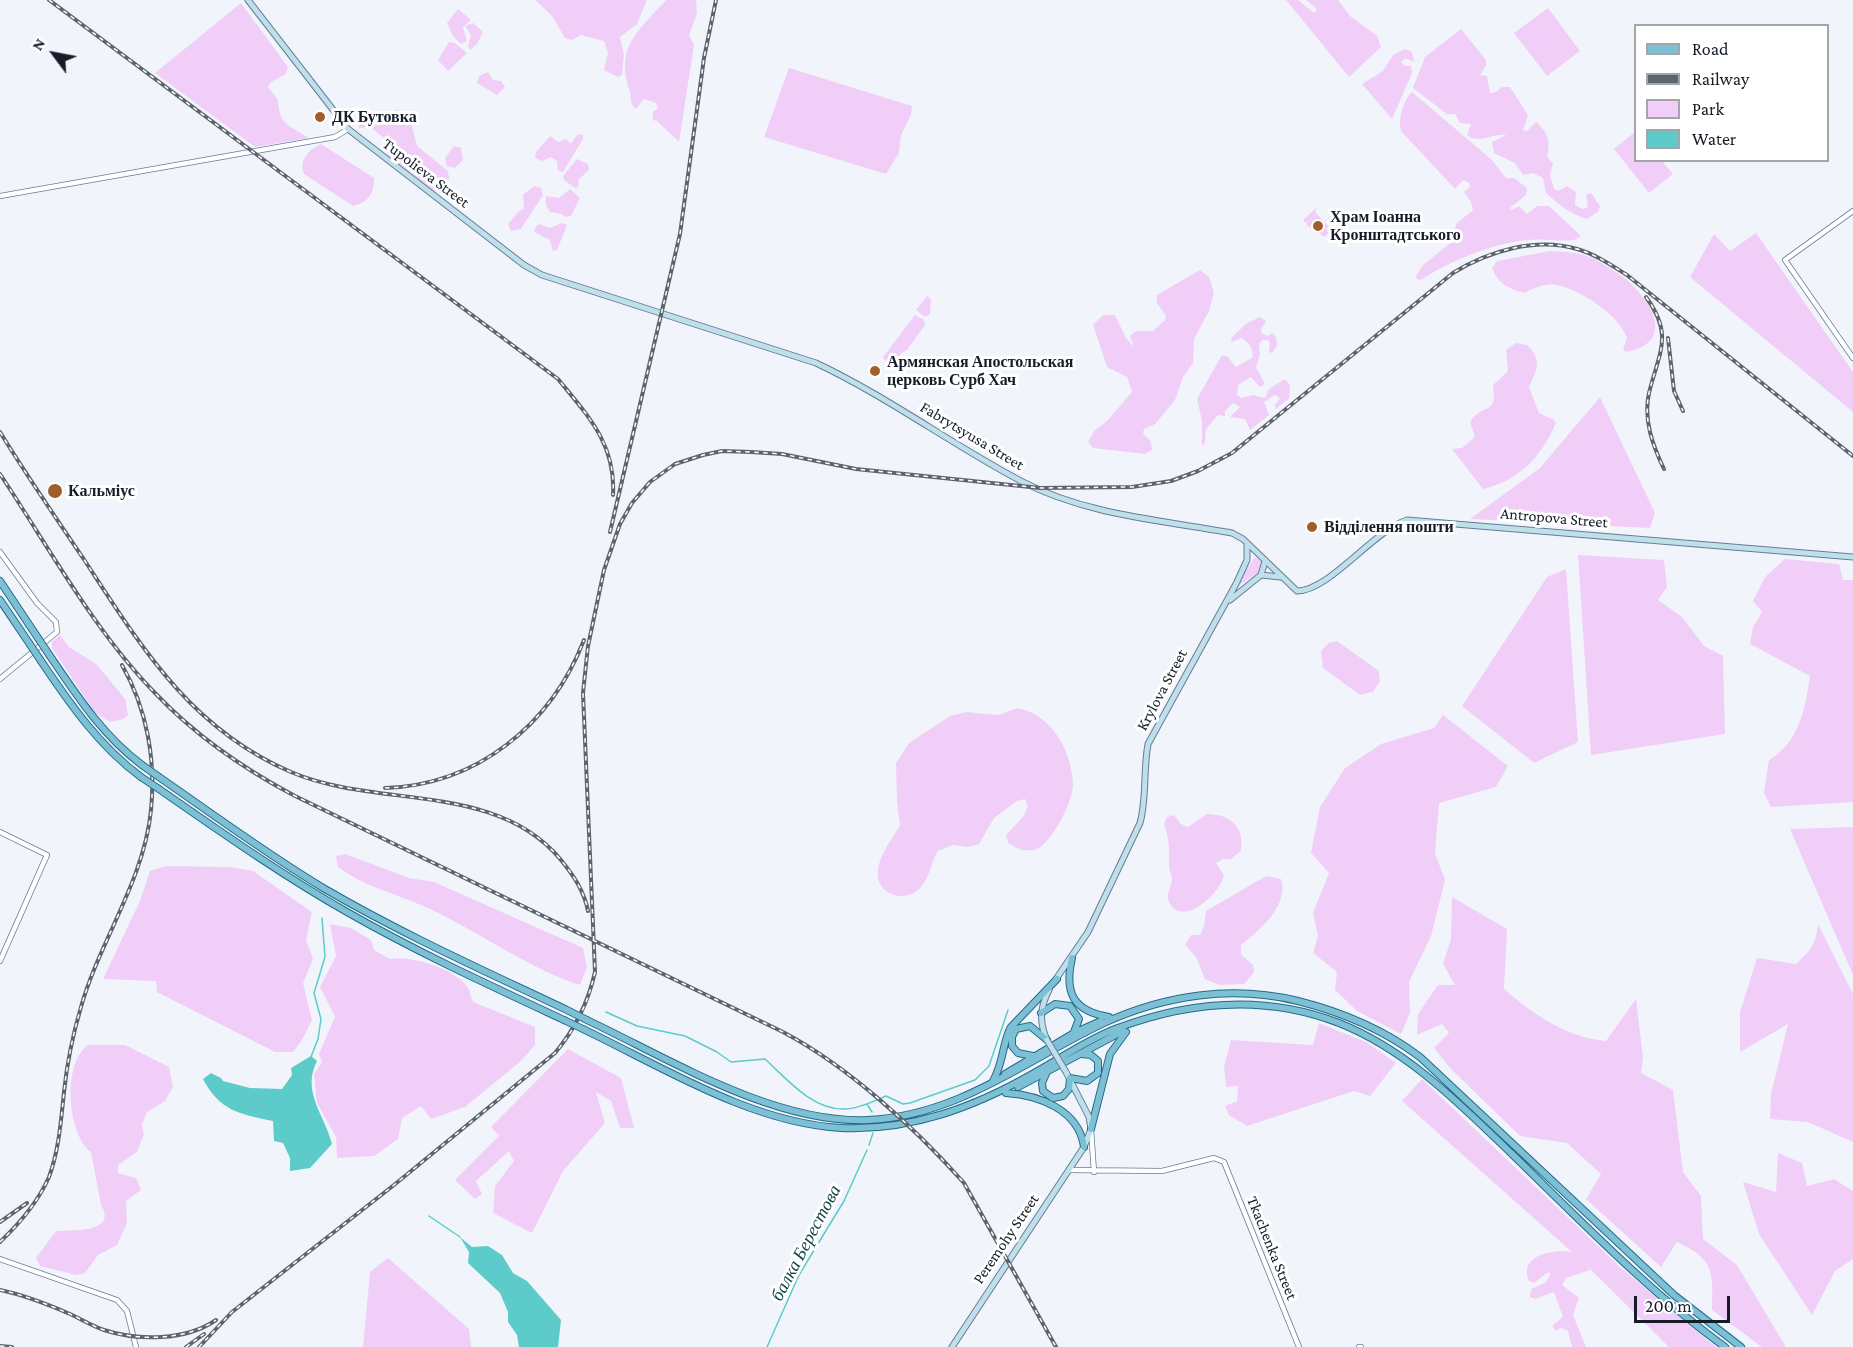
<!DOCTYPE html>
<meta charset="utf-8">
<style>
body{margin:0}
#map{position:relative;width:1853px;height:1347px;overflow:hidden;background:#f1f5fb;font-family:"Crimson Pro",serif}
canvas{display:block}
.legend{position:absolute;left:1634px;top:24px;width:195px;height:138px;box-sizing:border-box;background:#fff;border:2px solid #a2a5a9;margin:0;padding:8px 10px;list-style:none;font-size:18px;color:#161d28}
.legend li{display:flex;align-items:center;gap:12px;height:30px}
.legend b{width:30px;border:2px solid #a2a5a9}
.north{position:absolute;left:24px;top:24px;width:60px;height:60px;-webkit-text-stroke:4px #fff;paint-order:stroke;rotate:302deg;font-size:16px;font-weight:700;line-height:24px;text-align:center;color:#161d28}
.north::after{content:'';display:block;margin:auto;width:21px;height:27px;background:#161d28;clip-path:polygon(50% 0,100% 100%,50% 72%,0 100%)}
.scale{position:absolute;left:1634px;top:1296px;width:96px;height:27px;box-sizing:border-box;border:3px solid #161d28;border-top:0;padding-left:8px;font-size:18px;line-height:21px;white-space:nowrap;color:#161d28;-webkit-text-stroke:4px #fff;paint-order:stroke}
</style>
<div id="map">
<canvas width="1853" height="1347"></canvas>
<ul class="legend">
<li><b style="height:8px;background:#7dc0d6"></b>Road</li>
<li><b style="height:8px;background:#5e646e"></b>Railway</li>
<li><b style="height:16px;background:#f1cef8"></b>Park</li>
<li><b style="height:16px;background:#5ccbc9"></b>Water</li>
</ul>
<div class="north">N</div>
<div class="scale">200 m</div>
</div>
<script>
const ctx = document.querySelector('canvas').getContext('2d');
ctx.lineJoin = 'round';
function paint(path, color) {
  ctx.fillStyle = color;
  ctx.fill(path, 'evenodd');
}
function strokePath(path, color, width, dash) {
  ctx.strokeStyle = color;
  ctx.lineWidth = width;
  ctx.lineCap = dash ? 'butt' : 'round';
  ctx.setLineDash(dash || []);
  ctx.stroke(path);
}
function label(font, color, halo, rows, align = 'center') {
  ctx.font = font + ' "Crimson Pro",serif';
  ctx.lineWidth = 6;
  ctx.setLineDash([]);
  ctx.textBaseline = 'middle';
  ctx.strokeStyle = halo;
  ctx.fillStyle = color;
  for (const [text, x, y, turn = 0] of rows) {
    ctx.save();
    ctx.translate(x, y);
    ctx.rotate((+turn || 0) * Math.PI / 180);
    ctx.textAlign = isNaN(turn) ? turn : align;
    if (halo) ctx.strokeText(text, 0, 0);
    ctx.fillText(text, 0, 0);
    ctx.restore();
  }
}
const green = new Path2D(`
 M 535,0 L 647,0 L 637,24 L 620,37 L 624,55 L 622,75 L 618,77 L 604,70 L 608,53 L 604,41 L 581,35 L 572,40 L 565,38 L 552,16 Z
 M 666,0 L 696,0 L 697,13 L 689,35 L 694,45 L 679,142 L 656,120 L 653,121 L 653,112 L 658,108 L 656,103 L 644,99 L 636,109 C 629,103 632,100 630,92 C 614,48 638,31 666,0 Z
 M 1286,0 L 1298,0 L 1314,13 L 1317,9 L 1306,0 L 1338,0 L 1350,16 L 1377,36 L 1381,47 L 1349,77 Z
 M 241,3 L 288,67 L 286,74 L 271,82 L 268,87 L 278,100 C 279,125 289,125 309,138 L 255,147 L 155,73 Z
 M 1548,8 L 1580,51 L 1547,76 L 1514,33 Z
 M 458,9 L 471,20 L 463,27 L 467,41 L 461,44 L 453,36 L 447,23 Z
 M 473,23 L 483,32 L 477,44 L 470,50 L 468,46 L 471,35 L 465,26 Z
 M 1461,29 L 1486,60 L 1486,66 L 1480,75 L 1487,76 L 1490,93 L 1496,92 L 1502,87 L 1510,87 L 1528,115 L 1523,130 L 1527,131 L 1536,122 C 1548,133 1551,141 1547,156 L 1553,164 L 1550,175 L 1554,189 L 1558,191 L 1567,186 L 1576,192 L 1575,205 L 1582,209 L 1588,207 L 1586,194 L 1591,193 L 1600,206 L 1598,212 L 1587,219 C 1572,215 1558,204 1546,193 L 1543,178 L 1533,173 L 1523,175 L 1515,163 L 1494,153 L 1492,142 L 1506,135 C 1492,133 1480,145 1467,135 L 1471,124 L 1460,123 L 1455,114 L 1447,114 L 1413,88 L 1425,57 Z
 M 449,42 L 455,43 L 467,53 L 448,71 L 438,60 Z
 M 1405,49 L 1412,52 L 1414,62 L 1406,58 L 1401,62 L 1405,66 L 1411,66 L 1412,73 L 1392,119 L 1362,84 L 1383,71 L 1393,55 Z
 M 789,68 L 912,106 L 911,115 L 901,135 L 899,153 L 886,174 L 764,137 Z
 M 488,72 L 493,80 L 501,81 L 505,87 L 497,95 L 477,83 L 479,76 Z
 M 1412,92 L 1492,160 L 1506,178 L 1514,178 L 1527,188 L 1526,195 L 1510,208 L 1512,210 L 1519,206 L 1527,214 L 1537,206 L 1549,206 L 1581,236 L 1574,240 C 1559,242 1544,238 1528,240 C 1494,243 1449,261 1421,280 L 1417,279 L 1416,276 L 1423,265 L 1453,241 L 1456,224 L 1473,210 L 1471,202 L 1464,192 L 1470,187 L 1469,183 L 1463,180 L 1455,189 L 1401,131 C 1398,119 1402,102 1412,92 Z
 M 396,109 L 410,118 L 417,146 L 448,171 L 449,179 L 438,191 C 423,192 421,179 411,173 C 399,165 389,161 383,147 L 388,141 L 370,127 L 359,128 L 359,122 L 366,115 L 372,116 L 373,124 L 378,116 L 390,119 Z
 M 1635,132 L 1636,160 L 1662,161 L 1673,174 L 1649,193 L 1614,149 Z
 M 583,134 L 583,139 L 563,172 L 558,171 L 557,161 L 551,157 L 542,161 L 535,158 L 536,152 L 550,136 L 558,142 L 566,139 L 571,144 L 577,135 Z
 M 321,144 L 374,178 C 374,194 369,202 353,206 L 304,174 C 298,160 310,149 321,144 Z
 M 454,146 L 461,148 L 463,160 L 455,168 L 447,166 L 445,158 Z
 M 577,159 L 588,164 L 589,170 L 579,179 L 578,187 L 575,188 L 564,180 L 563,176 Z
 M 534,186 L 541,188 L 543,195 L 521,229 L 511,231 L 508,224 L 519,211 L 524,209 L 523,195 Z
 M 570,189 L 580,198 L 571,216 L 566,217 L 561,214 L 550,212 L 546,205 L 546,196 L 559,198 Z
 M 1317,207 L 1315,212 L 1332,230 L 1324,237 L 1316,231 L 1322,229 L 1321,222 L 1313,223 L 1310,228 L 1306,224 L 1316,214 L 1306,223 L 1303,220 Z
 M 562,223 L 567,225 L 557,250 L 553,251 L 550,240 L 534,232 L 535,228 L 539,224 L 550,228 Z
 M 1756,233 L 1853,372 L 1853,412 L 1690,277 L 1714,234 L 1730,251 Z
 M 1550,251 C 1564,252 1579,252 1592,258 C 1605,265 1620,273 1631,284 C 1656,307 1672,344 1626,352 L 1623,349 L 1627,338 C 1619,315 1580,289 1556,285 C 1544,283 1535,288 1524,293 C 1508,288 1498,284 1492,268 L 1497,261 Z
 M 1200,270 L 1209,277 L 1214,293 L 1209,311 L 1194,339 L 1193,363 L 1183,377 L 1175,400 L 1155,424 L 1144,429 L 1143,433 L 1151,442 L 1152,450 L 1145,454 L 1093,448 L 1088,442 L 1094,431 L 1107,421 L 1132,392 L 1127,377 L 1107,367 L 1093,325 L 1103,315 L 1115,315 L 1126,338 L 1134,347 L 1130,336 C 1138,328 1143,332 1153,331 L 1165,320 L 1166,316 L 1157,303 L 1157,295 Z
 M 927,296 L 931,299 L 930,314 L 925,317 L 916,310 Z
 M 915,315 L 924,320 L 925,325 L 907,350 L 901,353 L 897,364 L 888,364 L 883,357 Z
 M 1260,317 L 1266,321 L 1261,329 L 1262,334 L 1269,336 L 1272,333 L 1276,337 L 1277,346 L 1272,353 L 1269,352 L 1270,343 L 1268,340 L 1262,340 L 1259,345 L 1260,355 L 1256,367 L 1265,384 L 1260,387 L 1251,377 L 1238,385 L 1237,395 L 1241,398 L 1253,395 L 1265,398 L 1269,389 L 1285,379 L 1290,385 L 1289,398 L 1276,409 L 1275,405 L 1280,398 L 1275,395 L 1264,402 L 1269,415 L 1250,430 L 1245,419 L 1230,417 L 1240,407 L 1233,403 L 1225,411 L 1225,416 L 1218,415 L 1206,429 L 1205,443 L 1202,446 L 1202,421 L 1197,399 L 1222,355 L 1228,357 L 1236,367 L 1252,358 C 1255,350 1249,342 1241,338 L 1232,342 L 1231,338 L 1247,323 Z
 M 1516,343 L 1527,345 C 1543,360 1537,370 1529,387 L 1539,413 L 1554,420 L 1556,423 C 1542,456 1519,481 1483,489 L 1452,449 L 1462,448 L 1475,437 L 1470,422 C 1482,402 1498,417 1493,385 L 1508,371 L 1506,350 Z
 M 1600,397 L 1655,513 L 1650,528 L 1470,519 L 1540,468 Z
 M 1578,555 L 1664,560 L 1667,587 L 1658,600 L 1682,617 L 1704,646 L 1723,656 L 1725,734 L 1591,755 Z
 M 1255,557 L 1263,562 L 1262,570 L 1240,585 L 1238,582 Z
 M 1785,559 L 1839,564 L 1843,580 L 1853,580 L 1853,802 L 1771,807 L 1764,793 L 1769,760 C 1799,742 1805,710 1810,676 L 1750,644 L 1753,627 L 1762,612 L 1753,601 L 1765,577 Z
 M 1566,569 L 1578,742 L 1534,763 L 1462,706 L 1547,577 Z
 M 60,635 L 69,647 L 96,664 L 112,683 L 125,699 L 128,715 L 124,719 L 110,722 L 95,713 L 52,648 L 52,642 Z
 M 1337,641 L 1379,671 L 1380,681 L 1373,692 L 1360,695 L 1323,668 L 1321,651 L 1329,643 Z
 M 1018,708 C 1052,715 1072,751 1073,785 C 1073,801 1051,846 1034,850 C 1024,852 1016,848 1008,843 L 1006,835 L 1023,817 L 1028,806 L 1025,799 L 1017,801 L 994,818 L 979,844 L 968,847 L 953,845 L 938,851 C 930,863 931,877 920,888 C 906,904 875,895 878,871 C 879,854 892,840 900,825 L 897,802 L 896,763 L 909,743 L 950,716 L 966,712 L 998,715 Z
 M 1443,715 L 1508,766 L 1496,787 L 1439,803 L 1435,853 L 1445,880 L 1431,936 L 1409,982 L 1410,1013 L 1401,1034 L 1357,1011 L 1335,990 L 1337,972 L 1313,953 L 1318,936 L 1313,913 L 1329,873 L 1311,853 L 1320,807 L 1345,768 L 1381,744 L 1434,728 Z
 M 1207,814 C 1231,814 1245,828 1241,851 L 1231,859 L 1223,859 L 1216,863 L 1224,875 C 1221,893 1182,929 1169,902 C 1165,893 1172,887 1172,879 C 1172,874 1169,871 1169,866 C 1169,848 1170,842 1164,824 L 1167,817 L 1174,815 L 1181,824 L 1188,827 Z
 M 1853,827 L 1853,975 L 1790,829 Z
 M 345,854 L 409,878 L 434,882 L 583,948 L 587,967 L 580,985 C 524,967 476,929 421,905 C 391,892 365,887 338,867 L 336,856 Z
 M 166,866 L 229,867 L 253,871 L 312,912 L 306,940 L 313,959 L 303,983 L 312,1020 L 302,1040 L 293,1052 L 275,1052 L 157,992 L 156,981 L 103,979 L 140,901 L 150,871 Z
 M 1266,876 L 1281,879 C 1289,906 1260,930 1241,945 L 1241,954 L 1253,965 L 1254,972 L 1244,984 L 1220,985 L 1205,979 L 1196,957 L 1185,945 L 1191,935 L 1200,935 L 1204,926 L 1206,911 Z
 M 1452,897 L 1507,929 L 1504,989 C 1534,1015 1566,1037 1606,1041 L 1636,999 L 1643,1057 L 1641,1073 L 1673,1090 L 1683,1172 L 1701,1196 L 1703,1239 L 1737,1265 L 1786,1347 L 1762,1347 L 1712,1310 C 1713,1271 1714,1259 1677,1242 L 1661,1267 L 1586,1199 L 1601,1174 L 1567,1143 L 1520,1136 L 1450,1068 L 1434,1048 L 1449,1033 L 1442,1024 L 1417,1035 L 1418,1014 L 1438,985 L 1455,985 L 1443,964 L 1451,939 Z
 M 330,924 L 351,928 L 371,940 L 374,950 L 390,959 C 410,955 457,969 468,988 C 470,992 471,998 473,1002 L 535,1027 L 535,1045 L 521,1061 L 465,1107 L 431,1119 L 421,1106 L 402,1118 L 398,1139 L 374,1156 L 337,1158 L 336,1137 L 317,1103 L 314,1074 L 322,1062 L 319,1054 L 335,1017 L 320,987 L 336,956 Z
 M 1818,924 L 1853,994 L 1853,1142 L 1808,1122 L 1770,1119 L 1771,1094 L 1788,1024 L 1740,1052 L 1740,1012 L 1757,958 L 1796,964 C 1811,951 1816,943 1818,924 Z
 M 1319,1023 L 1366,1042 L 1396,1063 L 1370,1096 L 1354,1091 L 1247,1126 L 1229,1115 L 1225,1106 L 1237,1101 L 1238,1086 L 1226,1087 L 1224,1067 L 1231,1040 L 1313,1045 Z
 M 88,1045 L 125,1045 L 169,1067 L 173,1087 L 165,1101 L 147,1112 L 142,1125 L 144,1134 L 137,1152 L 118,1165 L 118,1173 L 136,1178 L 141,1190 L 126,1201 L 127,1223 L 117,1245 L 98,1255 L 85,1273 L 77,1275 L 40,1266 L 36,1258 L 56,1231 C 72,1230 118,1233 101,1205 L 91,1152 C 67,1134 62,1063 88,1045 Z
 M 568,1049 L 621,1078 L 634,1128 L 620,1128 L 611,1101 L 596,1092 L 605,1123 L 563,1171 L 532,1233 L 493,1213 L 495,1186 L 514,1161 L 509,1151 L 476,1181 L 482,1194 L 475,1199 L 455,1180 L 499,1136 L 491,1127 Z
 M 1422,1079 L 1620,1267 L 1716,1347 L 1669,1347 L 1583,1262 L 1590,1270 L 1566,1278 L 1562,1285 L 1579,1298 L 1573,1315 L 1586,1347 L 1572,1347 L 1568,1331 L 1561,1328 L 1556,1331 L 1552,1326 L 1563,1317 L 1554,1292 L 1535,1299 L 1530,1297 L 1531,1289 L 1545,1283 L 1551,1273 L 1547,1273 L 1534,1283 L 1529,1281 C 1518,1254 1555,1249 1572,1252 L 1402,1101 Z
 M 1778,1153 L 1802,1163 L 1807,1186 L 1834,1179 L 1853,1191 L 1853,1259 L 1835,1271 L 1812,1315 L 1759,1234 L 1743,1182 L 1776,1192 Z
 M 388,1258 L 469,1329 L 471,1347 L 363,1347 L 370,1272 Z`);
const water = new Path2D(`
 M 311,1056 L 317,1061 C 301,1092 325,1115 332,1144 L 310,1168 L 290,1171 L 290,1158 L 283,1143 L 274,1141 L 273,1121 C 239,1114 220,1111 203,1079 L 211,1073 L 221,1078 L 223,1081 L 250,1088 L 282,1089 L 292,1075 L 291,1068 Z
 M 460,1237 L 472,1247 L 488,1246 L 502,1255 L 513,1273 L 527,1281 L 561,1320 L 558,1347 L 519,1347 L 517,1335 L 508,1322 L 508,1312 L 500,1293 L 468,1263 L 469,1252 Z`);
const stream = new Path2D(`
 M 606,1012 L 637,1026 L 685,1036 L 717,1052 L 731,1062 L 765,1059 C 787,1079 812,1110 845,1109 C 858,1109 874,1101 886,1096 L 903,1104 L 910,1103 L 975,1080 L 989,1066 L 1008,1010
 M 311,1057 L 318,1039 L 321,1019 L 314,993 L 325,957 L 322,918
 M 867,1104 L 872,1112
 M 869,1145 L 873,1133
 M 429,1216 L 460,1237
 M 767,1347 L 799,1275 L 844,1201 L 867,1150`);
const tertiary = new Path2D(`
 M 0,196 L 335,137 L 348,129
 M 1853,211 L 1785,260 L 1853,358
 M 0,552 L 37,603 L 56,622 L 57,632 L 0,679
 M 0,832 L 47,855 L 0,961
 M 1091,1129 L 1094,1172
 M 1070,1170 L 1162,1171 L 1214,1158 L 1224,1162 L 1299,1347
 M 0,1259 L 117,1300 L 127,1311 L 136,1347
 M 1359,1347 L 1361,1347`);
const secondary = new Path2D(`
 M 248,0 L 348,129 L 524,265 L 542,275 L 816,363 C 888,397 951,444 1021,481 C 1086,515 1161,520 1232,533 L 1243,539 L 1297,591 C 1329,591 1373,531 1407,520 L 1853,557
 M 1261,575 L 1280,577
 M 1230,600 L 1261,575 L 1265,561
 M 1054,982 L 1088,932 L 1140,823 C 1147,798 1143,771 1148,744 L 1236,584 L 1247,560 L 1247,543
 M 1047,1040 C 1039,1022 1040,1007 1049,990
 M 952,1347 L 1084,1147 L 1091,1129 L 1089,1117 L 1066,1072`);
const primary = new Path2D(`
 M 0,581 L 38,638
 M 0,600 L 29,643
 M 50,656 C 77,696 103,736 142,765
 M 41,661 C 70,704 99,746 141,777
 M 159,777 C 214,815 268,855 325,889 C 404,935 487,972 569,1011
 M 159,789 C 221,832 282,875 347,912 C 417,952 491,986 564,1020
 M 1072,958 C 1064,993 1073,1011 1109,1017
 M 1041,1013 L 1055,1004 L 1070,1006 L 1079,1019 L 1074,1032
 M 589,1021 C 671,1060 775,1124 868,1120 C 958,1116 1026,1060 1104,1023 C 1165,995 1232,985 1298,1001 C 1342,1012 1383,1029 1420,1057 L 1674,1295 L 1741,1347
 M 585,1030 C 664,1068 752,1123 841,1128 C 911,1131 975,1107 1034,1073 C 1061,1058 1087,1040 1115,1029 C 1189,1001 1264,994 1339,1023 C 1407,1050 1459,1103 1511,1153 C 1580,1220 1647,1290 1725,1347
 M 1033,1056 L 1018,1053 L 1012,1046 L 1012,1037 L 1016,1029 L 1030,1026 L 1047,1040
 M 1005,1074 L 1074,1033 L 1101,1021
 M 1046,1074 L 1042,1083 L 1043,1091 L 1053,1098 L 1063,1096 L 1069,1089 L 1070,1078 L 1087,1081 L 1098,1073 L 1098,1061 L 1091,1055 L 1082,1054
 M 993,1081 C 1004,1062 1002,1043 1011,1027 L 1057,979
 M 1018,1087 L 1123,1031
 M 1006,1093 C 1039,1095 1079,1110 1084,1147
 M 1091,1129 L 1110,1054 L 1126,1032`);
const rail = new Path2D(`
 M 49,0 L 558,379 C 588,416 616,444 613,495
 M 1646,297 C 1674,335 1659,352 1649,393 C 1643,420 1653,446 1664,469
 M 1668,338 L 1674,391 L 1683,411
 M 0,432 C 27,476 56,518 85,561 C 142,648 191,729 291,772 C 377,809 496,781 561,860 C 574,876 584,891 588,911
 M 0,474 C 48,546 95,632 156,694 C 196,736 244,769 295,796 L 783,1032 C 849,1067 914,1127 964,1183 L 1056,1347
 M 610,532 L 680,234 L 704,58 L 716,0
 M 385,788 C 477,785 551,725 584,640
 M 0,1222 L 27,1203
 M 0,1242 C 20,1223 38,1202 49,1177 C 59,1150 61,1120 64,1092 C 67,1063 73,1034 81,1007 C 100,940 144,881 151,810 C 156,760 147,709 122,665
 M 0,1290 C 24,1295 47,1304 70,1314 C 81,1319 92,1326 104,1330 C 138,1341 186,1341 216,1320
 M 0,1346 L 12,1347
 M 186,1347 L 204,1334
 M 199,1347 L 232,1312 L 394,1185 L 555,1053 C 576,1028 588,1003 595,972 L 583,693 L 588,646 L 604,570 L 620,524 L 632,503 L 650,482 L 675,464 L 703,455 L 722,451 L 751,452 L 782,454 L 856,469 L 1040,488 L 1132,487 L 1171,481 L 1198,471 L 1232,453 L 1453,273 C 1489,251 1535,237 1577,249 C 1595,254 1611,265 1627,275 L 1853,456`);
const secondaryBridge = new Path2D(`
 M 1047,1040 L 1066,1072`);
const primaryBridge = new Path2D(`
 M 38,638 L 50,656
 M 29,643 L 41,661
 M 142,765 L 159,777
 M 141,777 L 159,789
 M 569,1011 L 589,1021
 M 564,1020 L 585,1030`);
const markers = [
 [320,117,6,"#a05f2a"],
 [1318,226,6,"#a05f2a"],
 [875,371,6,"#a05f2a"],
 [55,491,8,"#a05f2a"],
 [1312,527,6,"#a05f2a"]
];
const poiNames = [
 ["ДК Бутовка",332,117],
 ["Храм Іоанна",1330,217],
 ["Кронштадтського",1330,235],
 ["Армянская Апостольская",887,362],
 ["церковь Сурб Хач",887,380],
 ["Кальміус",68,491],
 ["Відділення пошти",1324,527]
];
const streetNames = [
 ["Tupolieva Street",426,173,37],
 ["Fabrytsyusa Street",972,436,31],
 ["Antropova Street",1554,518,5],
 ["Krylova Street",1162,690,-62],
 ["Peremohy Street",1006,1239,-56],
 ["Tkachenka Street",1272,1248,68]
];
const waterNames = [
 ["балка Берестова",806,1243,-62]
];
paint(green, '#f1cef8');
paint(water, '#5ccbc9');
strokePath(stream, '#5ccbc9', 1.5);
strokePath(tertiary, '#697b95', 6);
strokePath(secondary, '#697b95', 7);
strokePath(primary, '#216c87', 8);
strokePath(tertiary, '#fff', 4.5);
strokePath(secondary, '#bee0ea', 5);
strokePath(primary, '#7dc0d6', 6);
strokePath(rail, '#5e646e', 4);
strokePath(rail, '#fff', 1.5, [4.5]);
strokePath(secondaryBridge, '#697b95', 7, []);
strokePath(primaryBridge, '#216c87', 8, []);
strokePath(secondaryBridge, '#bee0ea', 5);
strokePath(primaryBridge, '#7dc0d6', 6);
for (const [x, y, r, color] of markers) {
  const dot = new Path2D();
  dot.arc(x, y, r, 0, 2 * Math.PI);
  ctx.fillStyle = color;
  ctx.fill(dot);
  strokePath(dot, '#fff', 2);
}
label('bold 16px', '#161d28', '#fff', poiNames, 'left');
label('16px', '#161d28', '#fff', streetNames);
label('italic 18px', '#144645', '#fff', waterNames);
</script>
